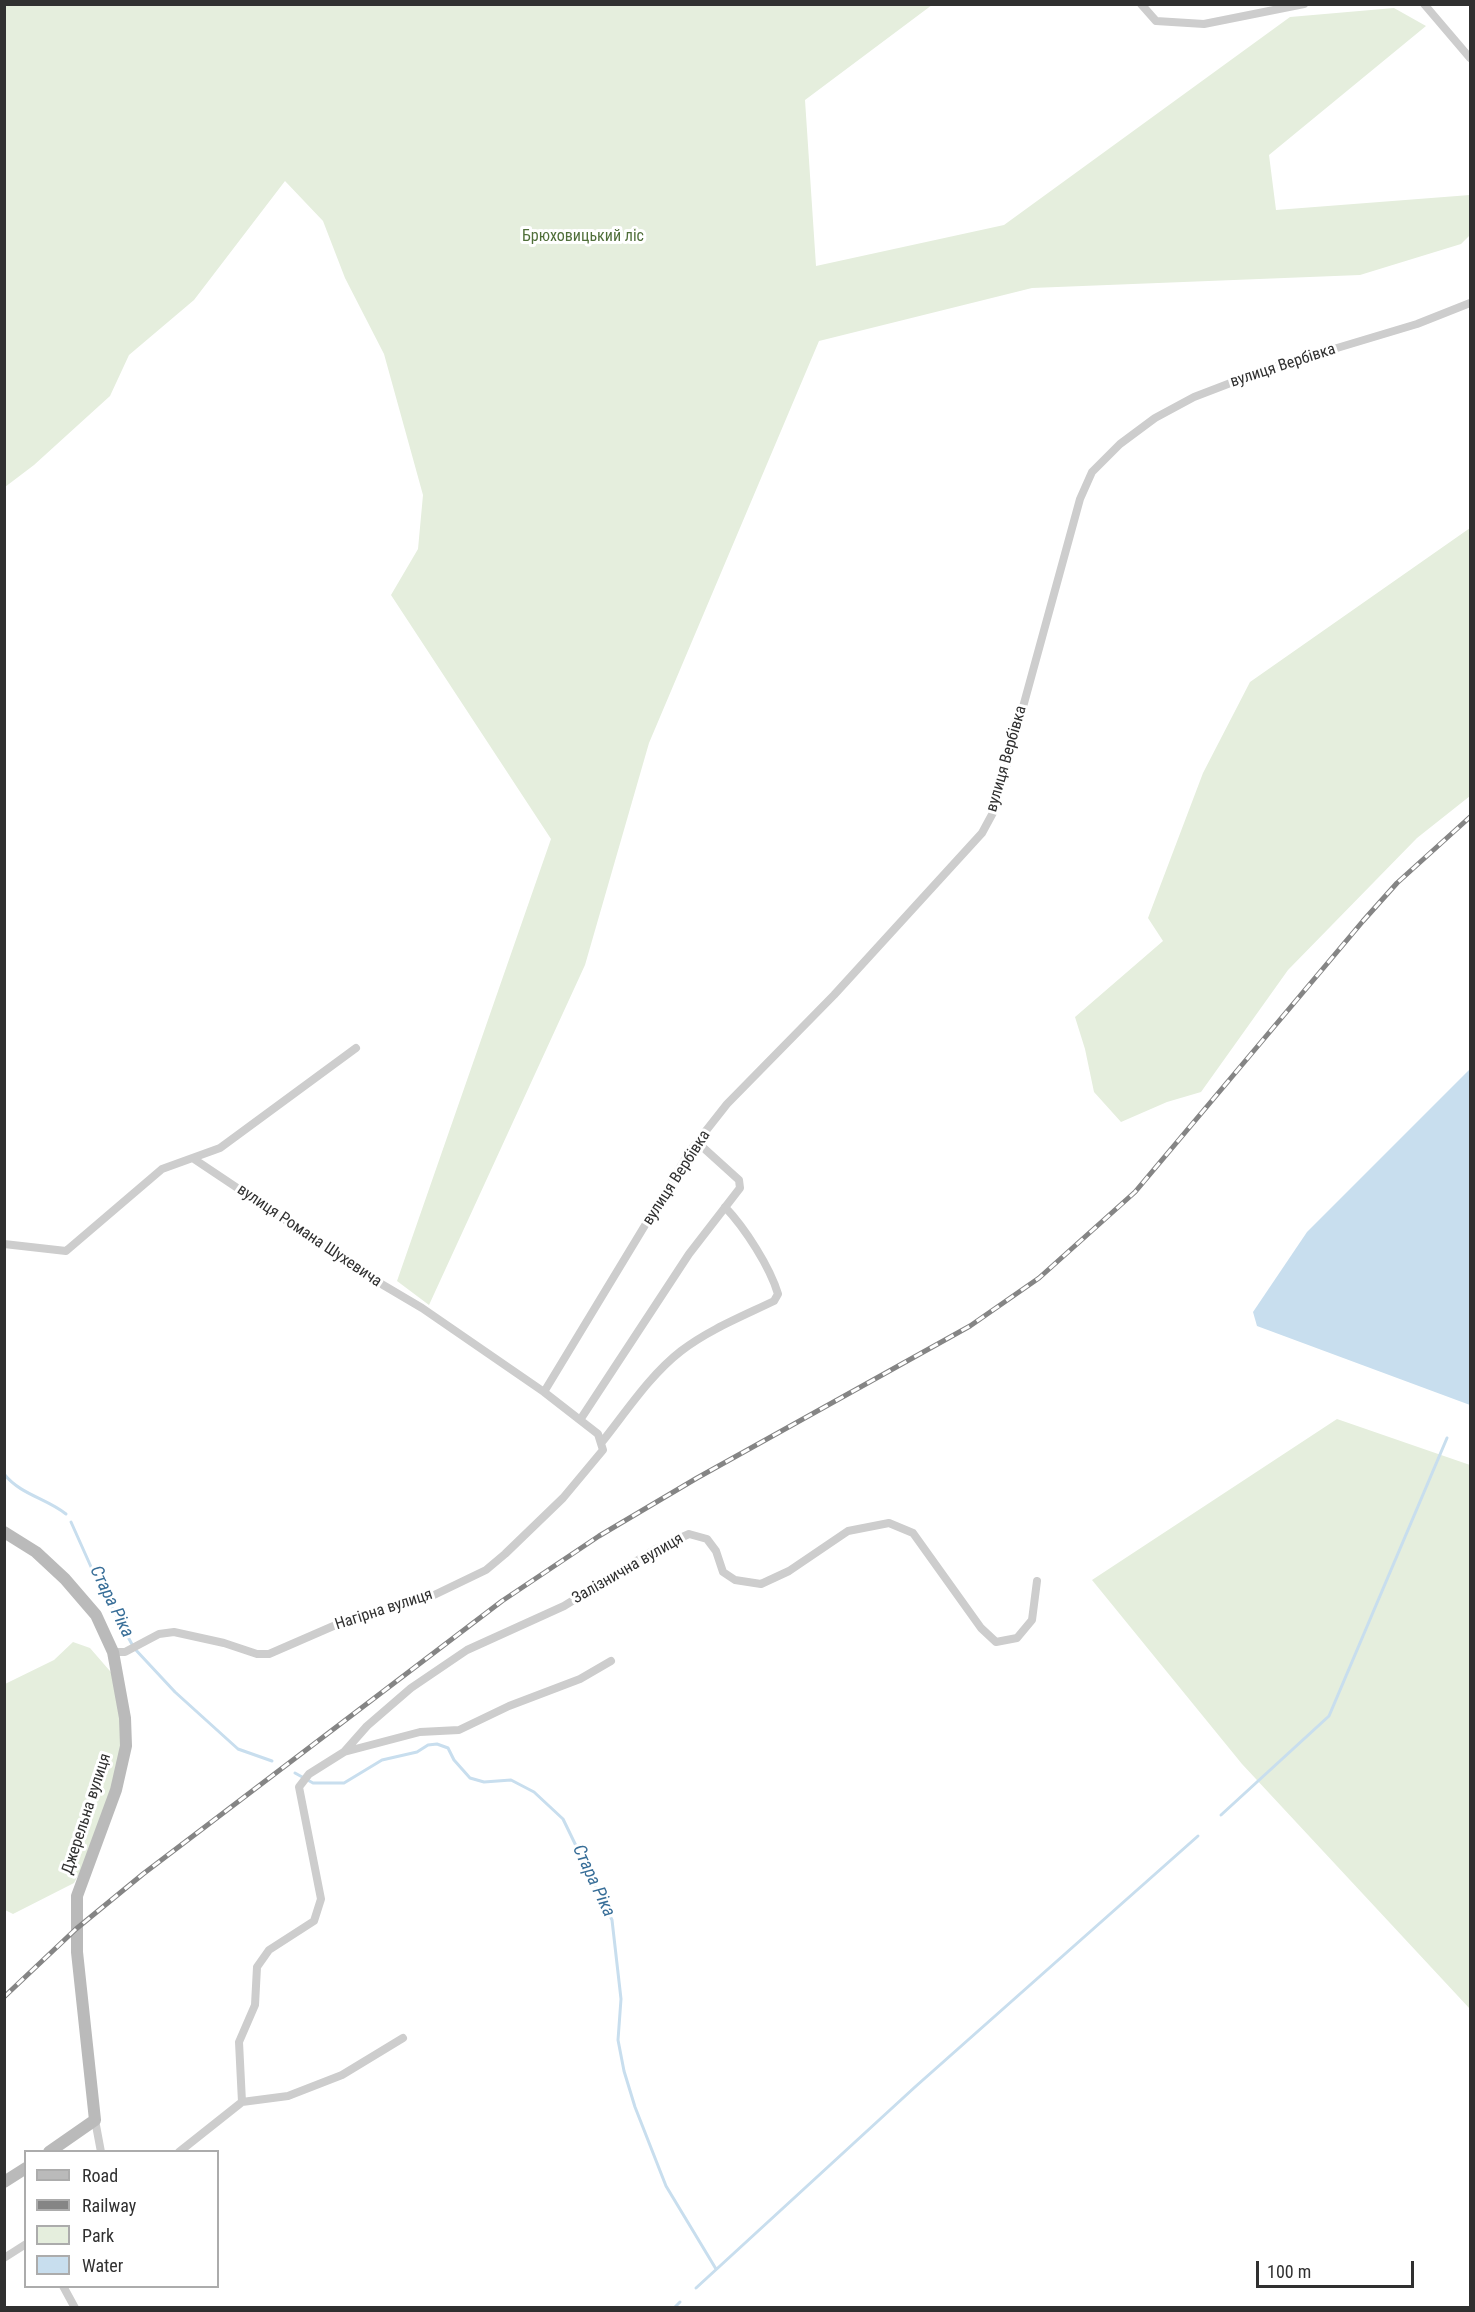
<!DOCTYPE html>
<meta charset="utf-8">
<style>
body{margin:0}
#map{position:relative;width:1475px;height:2312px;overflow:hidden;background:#fff;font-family:"Roboto Condensed",sans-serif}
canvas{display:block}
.frame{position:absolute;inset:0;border:6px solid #303030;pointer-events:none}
.legend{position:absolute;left:24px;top:2150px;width:195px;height:138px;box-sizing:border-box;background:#fff;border:2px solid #acacac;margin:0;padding:8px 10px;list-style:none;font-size:18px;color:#303030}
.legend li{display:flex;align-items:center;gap:12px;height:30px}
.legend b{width:30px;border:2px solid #acacac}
.scale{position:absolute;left:1256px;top:2261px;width:158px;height:27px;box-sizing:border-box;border:3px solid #303030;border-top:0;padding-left:8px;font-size:18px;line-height:21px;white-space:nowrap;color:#303030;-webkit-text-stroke:4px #fff;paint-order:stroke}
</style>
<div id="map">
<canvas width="1475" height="2312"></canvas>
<div class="frame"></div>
<ul class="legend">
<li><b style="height:8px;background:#bababa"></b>Road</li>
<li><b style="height:8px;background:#858585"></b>Railway</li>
<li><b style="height:16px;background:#e5eedd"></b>Park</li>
<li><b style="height:16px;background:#c8deee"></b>Water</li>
</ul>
<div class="scale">100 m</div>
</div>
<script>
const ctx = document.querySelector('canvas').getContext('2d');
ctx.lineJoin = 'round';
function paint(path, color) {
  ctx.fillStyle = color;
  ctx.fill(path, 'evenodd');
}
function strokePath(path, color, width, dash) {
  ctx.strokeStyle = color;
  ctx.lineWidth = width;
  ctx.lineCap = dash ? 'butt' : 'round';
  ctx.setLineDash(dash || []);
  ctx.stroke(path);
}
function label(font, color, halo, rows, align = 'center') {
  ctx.font = font + ' "Roboto Condensed",sans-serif';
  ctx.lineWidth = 6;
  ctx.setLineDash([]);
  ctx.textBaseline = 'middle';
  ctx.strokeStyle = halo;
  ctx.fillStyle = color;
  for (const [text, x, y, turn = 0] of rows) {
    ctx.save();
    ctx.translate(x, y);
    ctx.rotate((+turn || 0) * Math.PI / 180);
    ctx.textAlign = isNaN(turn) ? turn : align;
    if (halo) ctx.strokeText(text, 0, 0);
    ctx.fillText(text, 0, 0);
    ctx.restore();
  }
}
const green = new Path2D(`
 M 5,4 L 932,5 L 805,100 L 816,266 L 1004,225 L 1290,17 L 1394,8 L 1426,26 L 1269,155 L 1276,210 L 1470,195 L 1470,235 L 1461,244 L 1360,275 L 1032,288 L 819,341 L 649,743 L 585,965 L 429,1305 L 397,1281 L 551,839 L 391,595 L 418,549 L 423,495 L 384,354 L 345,278 L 323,221 L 285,181 L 194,300 L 129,355 L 110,396 L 34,465 L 5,487 Z
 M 1470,528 L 1470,796 L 1417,838 L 1288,970 L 1201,1092 L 1167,1102 L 1121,1122 L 1094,1092 L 1085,1049 L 1075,1017 L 1163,941 L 1148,918 L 1203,773 L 1250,682 Z
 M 1337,1419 L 1470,1465 L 1470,2009 L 1242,1764 L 1092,1580 Z
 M 73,1642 L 90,1648 L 116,1678 L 126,1744 L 93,1848 L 74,1883 L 13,1914 L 5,1910 L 5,1684 L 54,1660 Z`);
const water = new Path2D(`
 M 1470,1069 L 1470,1405 L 1257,1326 L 1253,1312 L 1307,1232 Z`);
const stream = new Path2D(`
 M 4,1474 C 21,1495 46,1498 66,1514
 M 71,1522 L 96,1578 L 134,1648 L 175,1692 L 238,1749 L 272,1761
 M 295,1773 L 313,1783 L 344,1783 L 382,1760 L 417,1752 L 428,1745 L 437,1744 L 448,1748 L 454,1760 L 470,1778 L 484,1782 L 511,1780 L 534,1792 L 563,1819 L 612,1920 L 621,1999 L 618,2040 L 624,2071 L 635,2107 L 666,2186 L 716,2269
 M 1221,1815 L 1329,1716 L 1447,1438
 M 696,2288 L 915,2087 L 1198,1836
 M 674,2308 L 680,2302`);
const street = new Path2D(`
 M 1141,4 L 1156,21 L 1204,24 L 1304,4
 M 1424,4 L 1470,58
 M 4,1244 L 66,1251 L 162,1169 L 220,1148 L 356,1048
 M 544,1392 L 690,1151 L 727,1104 L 834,995 L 982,833 L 995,809 L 1080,499 L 1092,472 L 1120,444 L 1155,418 L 1194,397 L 1267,369 L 1417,324 L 1470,303
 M 580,1420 L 689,1254 L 740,1188 L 739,1180 L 697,1142
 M 602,1442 C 626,1412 650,1375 681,1351 C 708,1330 743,1316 774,1301 L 778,1294 C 770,1267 745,1228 725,1207
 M 113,1652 L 125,1652 L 159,1634 L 174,1632 L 224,1643 L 257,1654 L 269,1654 L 338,1624 L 432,1596 L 486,1570 L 505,1554 L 563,1498 L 603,1450 L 598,1434 L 544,1392 L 422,1308 L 378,1282 L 194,1159
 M 344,1752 L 420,1732 L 459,1730 L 509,1706 L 580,1679 L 611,1661
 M 242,2102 L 239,2042 L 255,2005 L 257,1967 L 269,1950 L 314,1921 L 321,1899 L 299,1787 L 309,1774 L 344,1752 L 367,1726 L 411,1688 L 467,1650 L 564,1606 L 656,1549 L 689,1534 L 707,1539 L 716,1551 L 723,1572 L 735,1580 L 761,1584 L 789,1571 L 848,1531 L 889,1523 L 913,1533 L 981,1628 L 996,1642 L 1017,1638 L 1032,1620 L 1037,1581
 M 95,2120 L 101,2152
 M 179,2152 L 242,2102 L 288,2096 L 342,2075 L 403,2038
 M 4,2258 L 26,2244
 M 63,2286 L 75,2308`);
const secondary = new Path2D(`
 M 4,1532 L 36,1552 L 65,1579 L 96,1615 L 113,1652 L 125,1718 L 126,1746 L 116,1790 L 77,1896 L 77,1952 L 95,2120 L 49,2152
 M 4,2182 L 26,2168`);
const rail = new Path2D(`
 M 4,1997 L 76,1929 L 143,1874 L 502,1601 L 599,1536 L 697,1478 L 970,1326 L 1039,1278 L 1135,1192 L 1363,921 L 1397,883 L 1470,817`);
const parkNames = [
 ["Брюховицький ліс",583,237]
];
const streetNames = [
 ["вулиця Вербівка",1283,366,-18],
 ["вулиця Вербівка",1007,759,-74],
 ["вулиця Вербівка",677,1178,-57],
 ["вулиця Романа Шухевича",309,1236,34],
 ["Залізнична вулиця",628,1569,-30],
 ["Нагірна вулиця",384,1610,-18],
 ["Джерельна вулиця",87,1814,-72]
];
const waterNames = [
 ["Стара Ріка",111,1602,64],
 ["Стара Ріка",593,1881,65]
];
paint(green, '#e5eedd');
paint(water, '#c8deee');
strokePath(stream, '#c8deee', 3);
strokePath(street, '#cdcdcd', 8);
strokePath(secondary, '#bababa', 12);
strokePath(rail, '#858585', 5);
strokePath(rail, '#fff', 3, [9]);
label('16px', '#506f3a', '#fff', parkNames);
label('16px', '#303030', '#fff', streetNames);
label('italic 18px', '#386e98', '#fff', waterNames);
</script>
